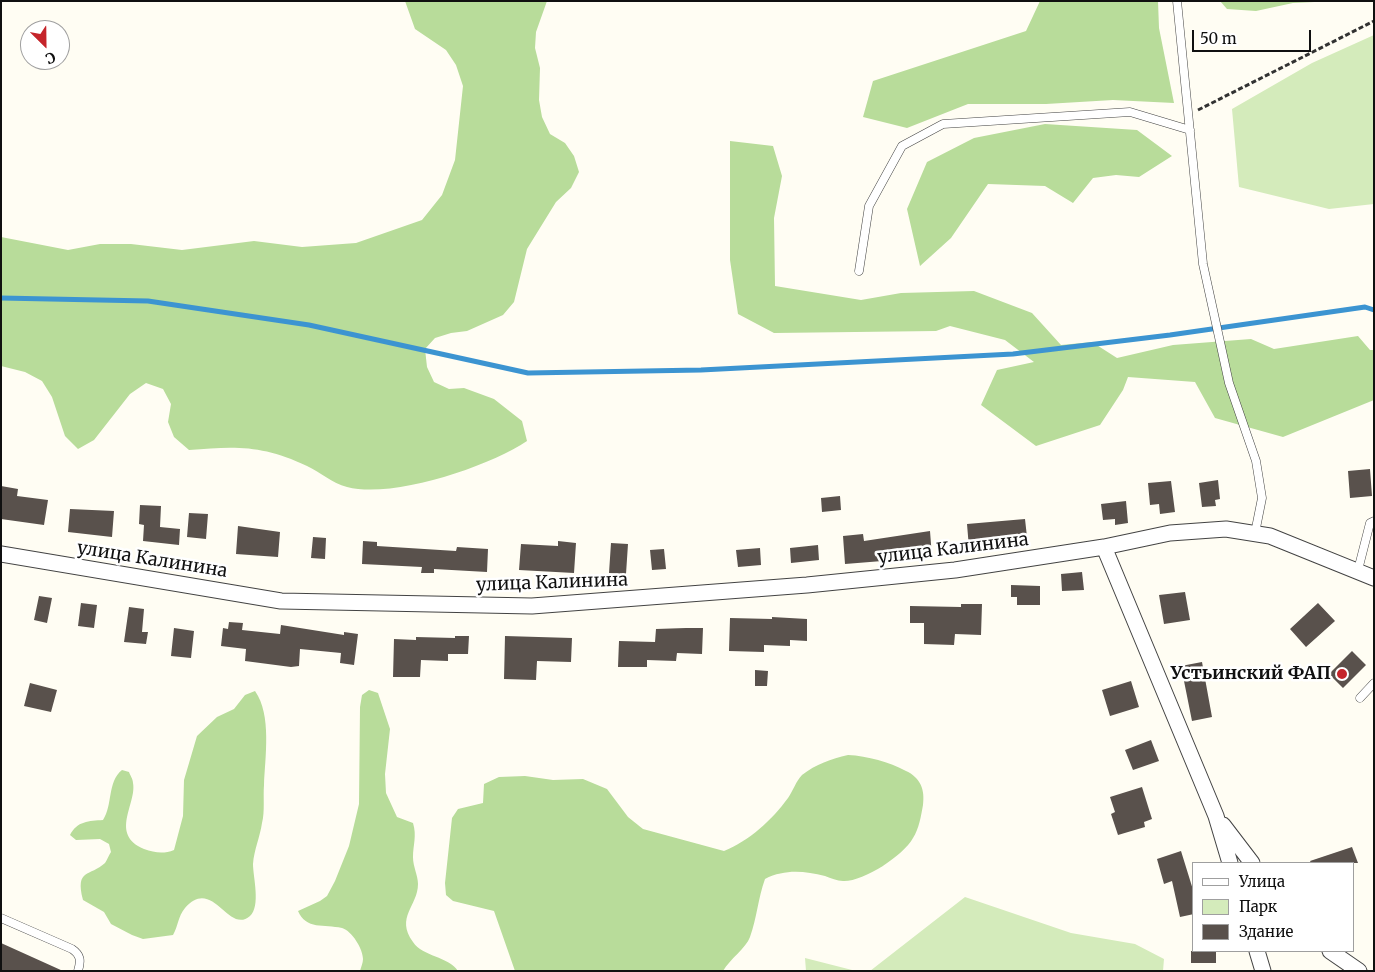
<!DOCTYPE html>
<meta charset="utf-8">
<style>
body{margin:0}
#map{position:relative;width:1375px;height:972px;overflow:hidden;background:#fffdf3;font-family:Merriweather,serif}
canvas{display:block}
.frame{position:absolute;inset:0;border:2px solid #101010;pointer-events:none}
.legend{position:absolute;left:1192px;top:862px;width:162px;height:90px;box-sizing:border-box;background:#fff;border:1px solid #9f9f9f;margin:0;padding:6px 9px;list-style:none;font-size:15px;color:#101010}
.legend li{display:flex;align-items:center;gap:10px;height:25px}
.legend b{width:25px;border:1px solid #9f9f9f}
.north{position:absolute;left:20px;top:20px;width:50px;height:50px;box-sizing:border-box;background:#fff;border:1px solid #9f9f9f;border-radius:50%;rotate:157deg;font-size:14px;font-weight:700;line-height:20px;text-align:center;color:#101010}
.north::after{content:'';display:block;margin:auto;width:18px;height:22px;background:#c5242a;clip-path:polygon(50% 0,100% 100%,50% 72%,0 100%)}
.scale{position:absolute;left:1192px;top:30px;width:119px;height:22px;box-sizing:border-box;border:2px solid #101010;border-top:0;padding-left:6px;font-size:15px;line-height:18px;white-space:nowrap;color:#101010;-webkit-text-stroke:4px #fff;paint-order:stroke}
</style>
<div id="map">
<canvas width="1375" height="972"></canvas>
<div class="frame"></div>
<ul class="legend">
<li><b style="height:6px;background:#fff"></b>Улица</li>
<li><b style="height:14px;background:#d4ebbb"></b>Парк</li>
<li><b style="height:14px;background:#59514c"></b>Здание</li>
</ul>
<div class="north">С</div>
<div class="scale">50 m</div>
</div>
<script>
const ctx = document.querySelector('canvas').getContext('2d');
ctx.lineJoin = 'round';
function paint(path, color) {
  ctx.fillStyle = color;
  ctx.fill(path, 'evenodd');
}
function strokePath(path, color, width, dash) {
  ctx.strokeStyle = color;
  ctx.lineWidth = width;
  ctx.lineCap = dash ? 'butt' : 'round';
  ctx.setLineDash(dash || []);
  ctx.stroke(path);
}
function label(font, color, halo, rows, align = 'center') {
  ctx.font = font + ' Merriweather,serif';
  ctx.lineWidth = 5;
  ctx.setLineDash([]);
  ctx.textBaseline = 'middle';
  ctx.strokeStyle = halo;
  ctx.fillStyle = color;
  for (const [text, x, y, turn = 0] of rows) {
    ctx.save();
    ctx.translate(x, y);
    ctx.rotate((+turn || 0) * Math.PI / 180);
    ctx.textAlign = isNaN(turn) ? turn : align;
    if (halo) ctx.strokeText(text, 0, 0);
    ctx.fillText(text, 0, 0);
    ctx.restore();
  }
}
const green = new Path2D(`
 M 1374,35 L 1374,204 L 1329,209 L 1239,187 L 1232,109 L 1312,63 Z
 M 965,897 L 1071,933 L 1135,944 L 1164,959 L 1163,971 L 870,971 Z
 M 805,958 L 856,971 L 806,971 Z`);
const forest = new Path2D(`
 M 405,1 L 547,1 L 536,32 L 535,48 L 540,68 L 539,100 L 542,117 L 550,134 L 565,143 L 574,156 L 579,172 L 571,188 L 556,202 L 527,249 L 514,302 L 503,315 L 467,331 L 451,333 L 435,338 L 425,349 L 427,367 L 434,382 L 449,389 L 464,388 L 494,399 L 522,421 L 527,441 C 488,467 393,499 347,487 C 332,483 320,472 307,466 C 263,445 236,446 189,450 L 174,437 L 168,422 L 171,404 L 163,389 L 146,383 L 130,394 L 94,440 L 78,449 L 65,436 L 52,397 L 42,381 L 25,372 L 1,366 L 1,237 L 68,250 L 100,244 L 131,244 L 182,250 L 254,241 L 302,247 L 356,243 L 422,220 L 442,195 L 455,160 L 463,86 L 456,65 L 446,50 L 415,29 Z
 M 1040,1 L 1158,1 L 1159,28 L 1174,103 L 1113,100 L 1046,104 L 968,104 L 907,128 L 863,117 L 873,81 L 1026,31 Z
 M 1220,1 L 1336,1 L 1293,3 L 1256,11 L 1227,9 Z
 M 1045,124 L 1137,130 L 1172,156 L 1139,177 L 1116,175 L 1093,178 L 1073,203 L 1045,186 L 988,184 L 951,238 L 920,266 L 907,209 L 927,162 L 974,138 Z
 M 730,141 L 773,146 L 782,176 L 774,218 L 775,286 L 861,300 L 901,293 L 974,291 L 1032,313 L 1061,345 L 1092,342 L 1117,358 L 1173,345 L 1251,339 L 1274,349 L 1358,336 L 1370,350 L 1374,350 L 1374,400 L 1283,437 L 1215,418 L 1195,382 L 1128,377 L 1123,390 L 1100,425 L 1036,446 L 981,405 L 997,370 L 1034,362 L 1005,340 L 950,326 L 936,331 L 774,333 L 738,314 L 730,260 Z
 M 369,690 L 378,693 L 390,729 L 385,774 L 386,793 L 397,817 L 413,823 C 417,836 413,845 413,857 C 413,867 418,875 418,884 C 418,906 395,917 413,942 C 423,957 448,956 458,971 L 360,971 C 361,967 363,963 363,959 C 363,949 352,931 342,928 C 324,924 306,930 298,911 L 320,901 L 327,896 L 335,881 L 349,846 L 359,804 L 360,707 L 362,695 Z
 M 255,691 C 272,715 265,757 264,785 C 263,797 265,811 262,823 C 260,837 254,850 253,864 C 253,877 261,906 250,916 C 228,935 213,876 185,908 C 178,916 178,927 173,935 L 143,939 L 132,935 L 111,924 L 104,912 L 83,900 C 75,868 90,877 105,863 C 107,860 109,855 111,852 L 109,844 L 100,839 L 76,840 L 70,835 C 77,821 89,821 103,820 C 113,805 107,782 122,770 L 129,772 C 130,775 133,779 133,783 C 137,804 109,834 144,849 C 155,853 164,854 174,850 L 183,816 L 184,780 L 197,736 L 217,717 L 234,709 L 245,695 Z
 M 848,755 C 868,756 889,762 906,771 C 921,778 925,790 923,805 C 921,816 919,829 913,838 C 903,856 863,882 843,881 C 837,881 831,878 825,876 C 804,871 785,869 765,879 C 758,898 757,918 750,937 C 746,948 730,959 723,971 L 515,971 L 494,911 L 453,901 L 446,895 L 445,883 L 452,818 L 458,809 L 483,803 L 484,784 L 499,777 L 525,776 L 553,780 L 583,779 L 607,789 L 628,817 L 643,829 L 724,851 C 749,841 772,820 788,798 C 793,791 796,781 802,775 C 816,764 831,759 848,755 Z`);
const stream = new Path2D(`
 M 1,298 L 148,301 L 309,325 L 528,373 L 701,370 L 1013,354 L 1170,335 L 1365,307 L 1374,310`);
const building = new Path2D(`
 M 1370,469 L 1372,496 L 1350,498 L 1348,471 Z
 M 1218,480 L 1220,499 L 1215,500 L 1216,506 L 1202,507 L 1199,483 Z
 M 1171,481 L 1175,512 L 1160,514 L 1159,504 L 1150,505 L 1148,483 Z
 M 1,486 L 18,489 L 17,496 L 48,500 L 44,525 L 1,519 Z
 M 840,496 L 841,510 L 822,512 L 821,498 Z
 M 1126,501 L 1128,523 L 1115,525 L 1115,519 L 1103,520 L 1101,504 Z
 M 140,505 L 161,506 L 160,527 L 180,529 L 179,545 L 143,541 L 144,525 L 139,524 Z
 M 70,509 L 114,511 L 112,537 L 68,532 Z
 M 189,513 L 208,514 L 206,539 L 187,537 Z
 M 1025,519 L 1027,537 L 988,541 L 989,546 L 969,548 L 967,524 Z
 M 238,526 L 280,532 L 278,557 L 236,554 Z
 M 930,531 L 932,557 L 845,564 L 843,536 L 863,534 L 864,541 Z
 M 313,537 L 326,538 L 325,559 L 311,558 Z
 M 363,541 L 377,542 L 377,546 L 456,551 L 457,547 L 488,549 L 487,572 L 434,569 L 434,573 L 421,573 L 422,567 L 362,564 Z
 M 558,541 L 576,543 L 574,573 L 519,570 L 521,544 L 558,546 Z
 M 611,543 L 628,544 L 626,574 L 609,573 Z
 M 818,545 L 819,560 L 791,563 L 790,548 Z
 M 760,548 L 761,565 L 738,567 L 736,550 Z
 M 664,549 L 666,569 L 652,570 L 650,550 Z
 M 1082,572 L 1084,590 L 1062,591 L 1061,574 Z
 M 1011,585 L 1040,586 L 1040,605 L 1017,605 L 1017,597 L 1011,597 Z
 M 1185,592 L 1190,620 L 1164,624 L 1159,595 Z
 M 39,596 L 52,598 L 47,623 L 34,620 Z
 M 81,603 L 97,605 L 94,628 L 78,626 Z
 M 1318,603 L 1335,621 L 1306,647 L 1290,629 Z
 M 961,604 L 982,604 L 981,635 L 955,634 L 954,645 L 924,644 L 924,623 L 910,623 L 910,606 L 961,607 Z
 M 129,607 L 144,609 L 142,632 L 148,632 L 146,644 L 124,642 Z
 M 772,617 L 807,619 L 807,641 L 790,640 L 790,646 L 764,645 L 764,652 L 729,651 L 730,618 L 772,619 Z
 M 229,622 L 243,623 L 242,630 L 280,634 L 281,625 L 344,635 L 344,632 L 358,634 L 354,665 L 340,663 L 341,653 L 300,649 L 299,666 L 291,667 L 245,661 L 246,649 L 221,646 L 223,628 L 228,629 Z
 M 174,628 L 194,631 L 191,658 L 171,656 Z
 M 686,628 L 703,628 L 702,654 L 677,653 L 676,661 L 647,660 L 647,667 L 618,667 L 619,641 L 655,642 L 656,629 Z
 M 455,636 L 469,636 L 468,654 L 448,654 L 448,661 L 421,660 L 420,677 L 393,677 L 394,639 L 416,640 L 416,637 L 455,638 Z
 M 505,636 L 572,638 L 571,662 L 537,661 L 536,680 L 504,679 Z
 M 1352,651 L 1366,665 L 1343,688 L 1329,674 Z
 M 1202,662 L 1212,717 L 1192,721 L 1181,666 Z
 M 755,670 L 768,671 L 767,686 L 755,686 Z
 M 1131,681 L 1139,707 L 1110,716 L 1102,690 Z
 M 30,683 L 57,690 L 51,712 L 24,706 Z
 M 1151,740 L 1159,761 L 1133,770 L 1125,750 Z
 M 1142,787 L 1152,819 L 1144,822 L 1145,827 L 1118,835 L 1111,814 L 1115,812 L 1110,797 Z
 M 1352,847 L 1358,863 L 1311,863 L 1310,861 Z
 M 1181,851 L 1194,893 L 1194,914 L 1180,917 L 1172,881 L 1164,884 L 1157,859 Z
 M 1,943 L 63,971 L 1,971 Z
 M 1191,951 L 1216,951 L 1216,963 L 1191,963 Z`);
const path = new Path2D(`
 M 1198,110 L 1374,21`);
const service = new Path2D(`
 M 1177,1 L 1203,264 L 1229,383 L 1256,461 L 1262,498 L 1255,533
 M 859,271 L 869,206 L 902,146 L 943,124 L 1130,112 L 1190,130
 M 1358,570 L 1370,523 L 1374,521
 M 1360,698 L 1374,683
 M 1,918 L 72,949 C 81,955 81,961 78,971`);
const minor = new Path2D(`
 M 1104,547 L 1216,816 L 1230,863
 M 1,554 L 281,601 L 532,606 L 807,585 L 955,570 L 1104,547 L 1170,533 L 1226,529 L 1270,536 L 1374,578
 M 1223,825 L 1252,863
 M 1257,951 L 1263,971
 M 1330,951 L 1359,971`);
const markers = [
 [1342,674,6,"#c5242a"]
];
const streetNames = [
 ["улица Калинина",953,549,-7],
 ["улица Калинина",152,560,9],
 ["улица Калинина",552,583,-2]
];
const poiNames = [
 ["Устьинский ФАП",1331,674]
];
paint(green, '#d4ebbb');
paint(forest, '#b8dc9a');
strokePath(stream, '#3c94d1', 5);
paint(building, '#59514c');
strokePath(service, '#434343', 9);
strokePath(minor, '#434343', 17);
strokePath(path, '#323232', 3, [5, 2.5]);
strokePath(service, '#fff', 8);
strokePath(minor, '#fff', 15);
for (const [x, y, r, color] of markers) {
  const dot = new Path2D();
  dot.arc(x, y, r, 0, 2 * Math.PI);
  ctx.fillStyle = color;
  ctx.fill(dot);
  strokePath(dot, '#fff', 2);
}
label('18px', '#101010', '#fff', streetNames);
label('bold 18px', '#101010', '#fff', poiNames, 'right');
</script>
